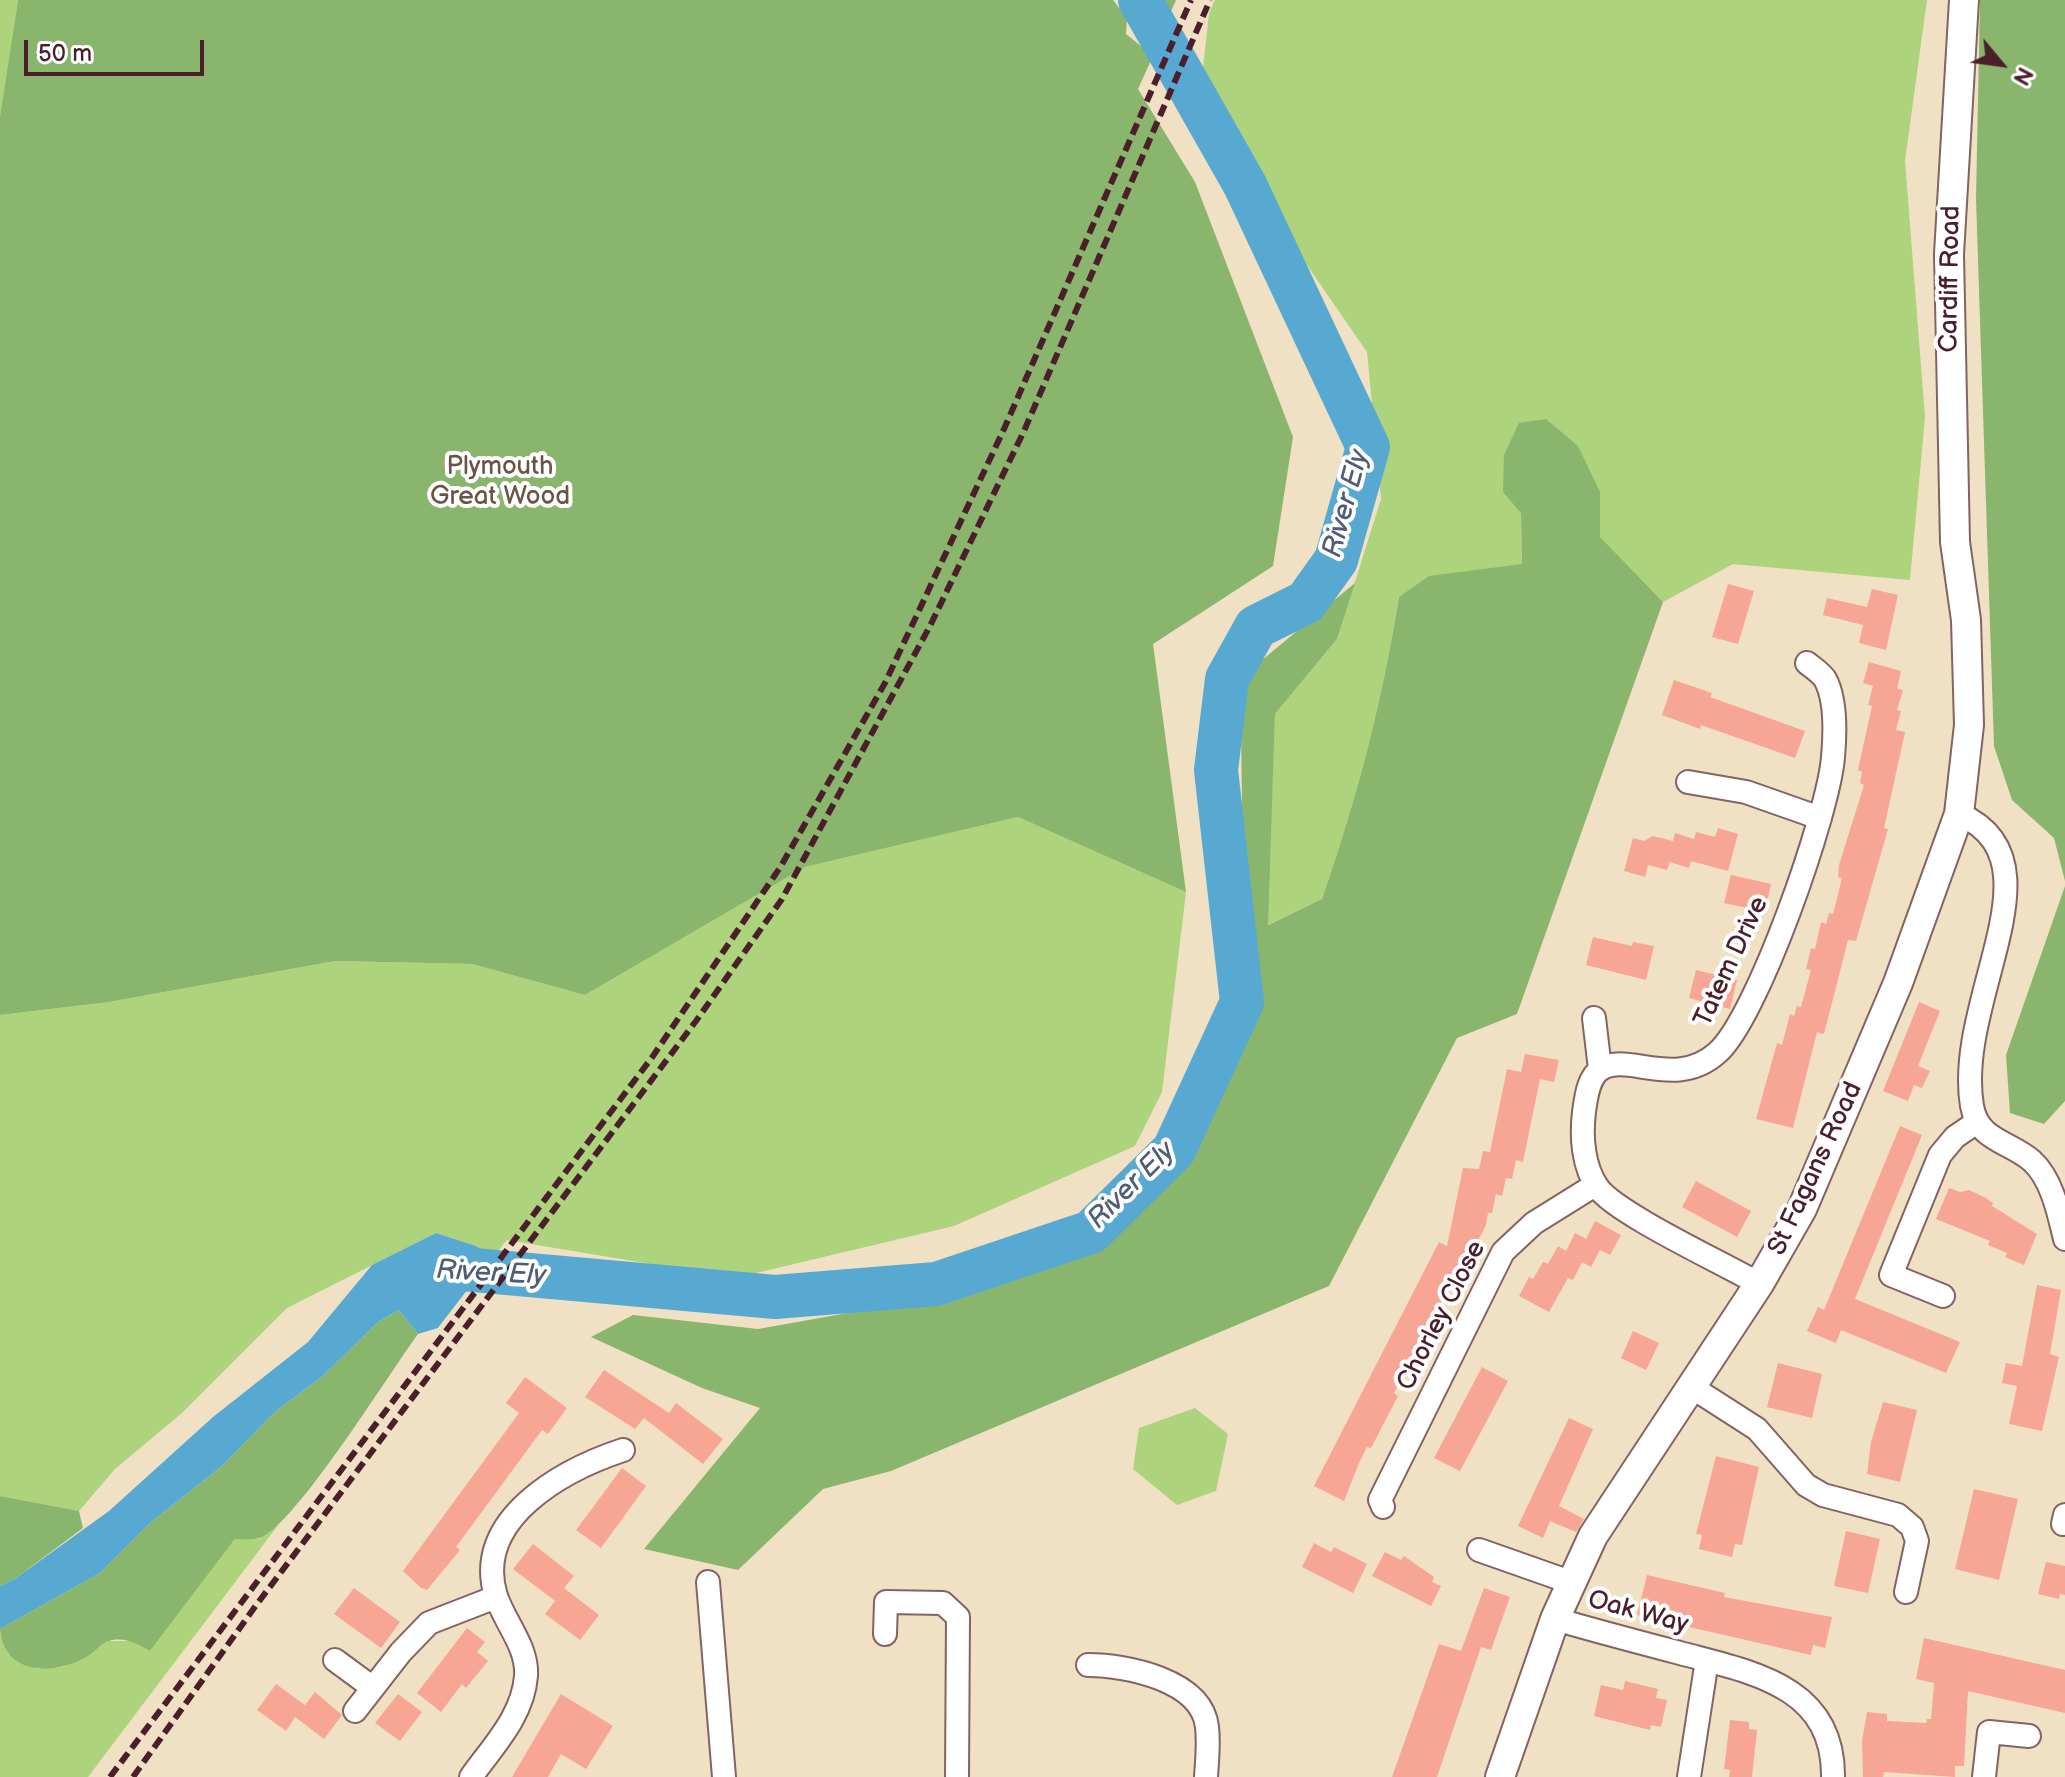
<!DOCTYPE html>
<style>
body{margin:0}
#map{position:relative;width:2065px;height:1777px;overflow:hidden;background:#f1e1c4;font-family:"Balsamiq Sans",sans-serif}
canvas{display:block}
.north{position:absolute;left:1961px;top:24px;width:80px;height:80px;-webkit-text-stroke:6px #fff;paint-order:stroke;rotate:119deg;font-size:22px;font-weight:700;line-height:32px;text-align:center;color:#4a1f2b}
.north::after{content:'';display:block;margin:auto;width:28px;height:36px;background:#4a1f2b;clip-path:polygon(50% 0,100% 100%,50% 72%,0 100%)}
.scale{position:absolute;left:24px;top:40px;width:180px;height:36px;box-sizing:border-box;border:4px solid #4a1f2b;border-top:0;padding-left:10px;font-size:24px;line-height:28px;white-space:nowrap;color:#4a1f2b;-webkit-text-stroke:6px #fff;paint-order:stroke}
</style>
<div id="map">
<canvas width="2065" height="1777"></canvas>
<div class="north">N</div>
<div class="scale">50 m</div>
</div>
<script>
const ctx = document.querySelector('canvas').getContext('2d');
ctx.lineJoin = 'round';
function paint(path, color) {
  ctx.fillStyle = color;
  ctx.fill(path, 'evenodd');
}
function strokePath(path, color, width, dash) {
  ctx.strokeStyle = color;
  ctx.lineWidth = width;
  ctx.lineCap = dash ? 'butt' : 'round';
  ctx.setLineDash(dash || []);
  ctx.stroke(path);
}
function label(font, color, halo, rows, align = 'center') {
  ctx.font = font + ' "Balsamiq Sans",sans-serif';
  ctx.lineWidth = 8;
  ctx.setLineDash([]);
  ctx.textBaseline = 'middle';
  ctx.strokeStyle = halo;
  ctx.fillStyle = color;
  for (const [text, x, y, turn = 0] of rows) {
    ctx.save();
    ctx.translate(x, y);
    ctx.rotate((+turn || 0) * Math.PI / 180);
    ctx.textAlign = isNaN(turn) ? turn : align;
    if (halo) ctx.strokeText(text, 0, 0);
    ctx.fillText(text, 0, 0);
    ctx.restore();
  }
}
const green = new Path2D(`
 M 0,0 L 18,0 L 0,116 Z
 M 1215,0 L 1927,0 L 1905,161 L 1925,417 L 1910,580 L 1733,564 L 1663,602 L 1599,537 L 1600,492 L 1521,512 L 1522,565 L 1399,597 C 1382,703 1357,798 1322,899 L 1267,925 L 1275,714 L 1337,639 L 1381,499 L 1367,352 L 1282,229 L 1262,209 L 1202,77 L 1209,13 Z
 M 1018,817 L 1186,892 L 1162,1092 L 1135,1146 L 954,1226 L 735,1278 L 507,1240 L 494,1256 L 476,1246 L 436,1233 L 287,1308 L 182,1413 L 115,1469 L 79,1511 L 0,1496 L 0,1015 L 109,1002 L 335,961 L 472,964 L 585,995 L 805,867 Z
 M 1195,1408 L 1228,1434 L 1216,1491 L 1177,1505 L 1133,1469 L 1139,1428 Z
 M 279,1524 L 88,1777 L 0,1777 L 0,1633 L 5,1647 L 36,1669 L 64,1667 L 108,1641 L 133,1641 L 150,1651 L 235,1539 L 259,1539 Z`);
const forest = new Path2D(`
 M 18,0 L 1113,0 L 1127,18 L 1126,34 L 1153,56 L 1138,89 L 1195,182 L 1293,437 L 1273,566 L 1153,644 L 1186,892 L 1018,817 L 805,867 L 585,995 L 472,964 L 335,961 L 109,1002 L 0,1015 L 0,116 Z
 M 1147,0 L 1176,0 L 1168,18 Z
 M 1980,0 L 2065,0 L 2065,881 L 2054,838 L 2012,800 L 1994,746 L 1976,199 Z
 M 1546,419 L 1578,446 L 1600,492 L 1600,537 L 1663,602 L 1517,1014 L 1457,1038 L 1329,1286 L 891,1471 L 823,1489 L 738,1570 L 644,1549 L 760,1408 L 702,1388 L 591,1337 L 633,1315 L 758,1329 L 859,1311 L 966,1283 L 1053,1242 L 1143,1211 L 1190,1160 L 1211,1082 L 1240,1035 L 1244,955 L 1241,728 L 1250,670 L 1355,583 L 1337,639 L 1275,714 L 1268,925 L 1322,899 C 1357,798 1382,703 1399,597 L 1429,576 L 1522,564 L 1521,513 L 1503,492 L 1504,455 L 1519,423 Z
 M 2065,886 L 2065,1101 L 2044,1124 L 2010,1113 L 2006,1055 Z
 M 399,1310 L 418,1334 C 390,1372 296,1524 260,1538 C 253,1540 243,1539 235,1539 L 150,1651 C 138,1644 124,1636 109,1641 C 101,1643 95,1652 88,1656 C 55,1676 4,1676 0,1629 L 100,1573 L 150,1523 L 222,1466 L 275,1412 L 324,1375 L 378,1322 Z
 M 0,1496 L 79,1511 L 83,1528 L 16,1578 L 0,1586 Z`);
const water = new Path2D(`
 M 436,1233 L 476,1246 L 494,1256 L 438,1328 L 418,1334 L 399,1310 L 378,1322 L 324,1375 L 275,1412 L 222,1466 L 150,1523 L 100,1573 L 0,1629 L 0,1586 L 16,1578 L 109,1511 L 213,1417 L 308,1342 L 372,1265 Z`);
const pier = new Path2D(`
 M 496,1253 L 497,1258 L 443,1327 L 438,1328 Z`);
const river = new Path2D(`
 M 425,1269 L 429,1266 L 775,1297 L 936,1284 L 1091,1232 L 1174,1150 L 1242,1002 L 1216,770 L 1227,679 L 1256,627 L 1306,602 L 1336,560 L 1368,447 L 1245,185 L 1140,0`);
const building = new Path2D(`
 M 1728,584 L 1754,591 L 1738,644 L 1712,637 Z
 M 1872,589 L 1898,595 L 1886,650 L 1859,643 L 1863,625 L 1823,615 L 1827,598 L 1867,607 Z
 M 1869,662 L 1901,671 L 1897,689 L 1903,690 L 1897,710 L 1901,711 L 1896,730 L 1905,732 L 1884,828 L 1888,829 L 1856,941 L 1848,940 L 1824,1034 L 1817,1032 L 1793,1128 L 1756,1119 L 1777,1043 L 1782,1045 L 1790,1014 L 1794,1016 L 1797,1006 L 1801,1007 L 1811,970 L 1806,969 L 1811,948 L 1815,949 L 1821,922 L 1826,924 L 1829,913 L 1833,914 L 1842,878 L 1838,877 L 1839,865 L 1864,785 L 1860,783 L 1862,772 L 1858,770 L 1872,706 L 1868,705 L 1873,686 L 1863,683 Z
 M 1674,680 L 1712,693 L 1710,697 L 1805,731 L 1795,758 L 1701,725 L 1700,729 L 1662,715 Z
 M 1718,828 L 1738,834 L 1728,871 L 1691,861 L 1689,868 L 1670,862 L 1667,870 L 1648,865 L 1645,877 L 1624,871 L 1633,838 L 1644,841 L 1653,836 L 1673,841 L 1675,833 L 1694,839 L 1696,832 L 1715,837 Z
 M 1731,875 L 1771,884 L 1765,912 L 1724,903 Z
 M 1593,937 L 1632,946 L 1633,942 L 1654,946 L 1646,980 L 1586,965 Z
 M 1696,970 L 1737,980 L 1730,1009 L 1689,998 Z
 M 1919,1002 L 1940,1011 L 1918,1066 L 1930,1071 L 1922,1088 L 1914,1085 L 1908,1101 L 1883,1091 Z
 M 1525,1054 L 1559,1060 L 1554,1082 L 1540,1079 L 1523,1162 L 1516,1160 L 1512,1179 L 1506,1178 L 1502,1196 L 1496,1194 L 1492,1213 L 1488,1213 L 1486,1225 L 1459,1277 L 1455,1275 L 1447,1291 L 1438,1308 L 1442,1310 L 1415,1362 L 1411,1360 L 1394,1393 L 1398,1396 L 1371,1448 L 1367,1447 L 1359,1463 L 1344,1501 L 1314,1486 L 1439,1242 L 1447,1246 L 1463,1168 L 1479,1169 L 1483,1151 L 1490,1152 L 1507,1069 L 1521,1072 Z
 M 1900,1126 L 1922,1135 L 1855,1299 L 1960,1342 L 1946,1373 L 1841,1330 L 1836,1343 L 1807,1331 L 1818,1307 L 1824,1310 Z
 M 1696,1181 L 1751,1211 L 1737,1237 L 1682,1207 Z
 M 1949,1188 L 1960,1192 L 1969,1190 L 1986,1198 L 1993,1203 L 1992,1206 L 2037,1234 L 2024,1265 L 2005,1257 L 2007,1253 L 1988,1245 L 1990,1241 L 1936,1219 Z
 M 1595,1221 L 1621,1235 L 1610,1255 L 1600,1250 L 1591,1267 L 1582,1262 L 1573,1280 L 1568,1278 L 1549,1312 L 1519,1296 L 1529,1277 L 1533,1279 L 1543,1262 L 1548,1264 L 1558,1246 L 1566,1251 L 1575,1233 L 1586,1239 Z
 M 2037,1285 L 2061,1290 L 2050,1354 L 2059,1357 L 2042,1431 L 2009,1424 L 2017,1386 L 2002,1383 L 2006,1363 L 2022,1366 Z
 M 1633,1331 L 1659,1343 L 1646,1370 L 1621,1358 Z
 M 1778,1363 L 1822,1374 L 1812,1418 L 1767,1407 Z
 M 1482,1367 L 1508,1381 L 1460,1471 L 1434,1458 Z
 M 604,1370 L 669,1413 L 676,1403 L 723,1439 L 703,1464 L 644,1418 L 635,1429 L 585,1397 Z
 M 525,1377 L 567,1408 L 548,1434 L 542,1430 L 456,1547 L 460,1550 L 427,1590 L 421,1588 L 403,1571 L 519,1413 L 506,1403 Z
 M 1883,1402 L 1917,1410 L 1900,1482 L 1867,1474 L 1871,1442 Z
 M 1569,1418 L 1593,1429 L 1559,1506 L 1584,1519 L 1576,1532 L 1550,1521 L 1543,1538 L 1518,1526 Z
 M 1716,1456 L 1759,1467 L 1742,1545 L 1735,1544 L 1732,1557 L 1699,1549 L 1702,1535 L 1696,1534 Z
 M 622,1468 L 646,1486 L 601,1548 L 576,1530 Z
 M 1974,1489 L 2018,1499 L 1999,1580 L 1955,1569 Z
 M 1846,1531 L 1880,1539 L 1868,1593 L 1834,1586 Z
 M 1314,1543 L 1331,1552 L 1334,1547 L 1367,1564 L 1353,1593 L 1302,1567 Z
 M 533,1544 L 574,1576 L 564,1588 L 599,1615 L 580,1640 L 545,1614 L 555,1601 L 513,1569 Z
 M 1385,1552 L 1401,1560 L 1404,1556 L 1434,1577 L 1432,1582 L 1441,1586 L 1431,1606 L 1372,1576 Z
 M 2046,1562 L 2065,1566 L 2065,1595 L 2060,1594 L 2059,1599 L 2038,1594 Z
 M 1647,1575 L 1725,1593 L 1724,1597 L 1832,1617 L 1825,1648 L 1813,1645 L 1811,1655 L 1637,1615 Z
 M 354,1588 L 400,1622 L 381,1648 L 334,1614 Z
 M 1484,1588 L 1510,1597 L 1491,1650 L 1481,1647 L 1437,1777 L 1392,1777 L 1439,1644 L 1461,1651 Z
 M 467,1628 L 485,1642 L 477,1652 L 488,1661 L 466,1688 L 462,1684 L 441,1712 L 417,1693 Z
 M 1924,1638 L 2065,1670 L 2065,1713 L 1968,1691 L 1964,1766 L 1955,1766 L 1955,1777 L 1884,1772 L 1883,1777 L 1863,1777 L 1862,1741 L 1867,1712 L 1887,1714 L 1887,1721 L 1926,1723 L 1927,1719 L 1931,1719 L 1934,1683 L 1916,1679 Z
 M 1625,1681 L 1658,1689 L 1656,1698 L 1667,1700 L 1661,1727 L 1651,1725 L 1650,1730 L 1594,1716 L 1601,1685 L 1623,1690 Z
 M 276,1684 L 305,1705 L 315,1692 L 342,1715 L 324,1739 L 295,1717 L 286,1731 L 257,1710 Z
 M 398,1694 L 422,1712 L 400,1741 L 375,1723 Z
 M 561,1694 L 613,1726 L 586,1769 L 561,1754 L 548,1777 L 512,1777 Z
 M 1730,1720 L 1749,1722 L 1749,1729 L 1757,1730 L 1752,1777 L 1729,1777 L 1730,1770 L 1724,1769 Z`);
const minor = new Path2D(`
 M 1688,782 L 1746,792 L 1820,818
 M 1959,814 C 2065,860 1954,998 1972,1106 C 1978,1141 2009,1141 2032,1161 C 2052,1179 2059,1214 2065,1239
 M 1594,1018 L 1600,1069
 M 1759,1284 C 1725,1264 1617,1214 1598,1188 C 1583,1167 1581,1137 1584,1112 C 1586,1098 1588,1077 1601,1069 C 1628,1052 1675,1090 1717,1053 C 1757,1019 1829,812 1833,757 C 1835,735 1836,699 1825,679 C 1821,673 1812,667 1807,663
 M 1943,1296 L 1891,1275 L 1940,1155 L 1955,1137 L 1977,1122
 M 1690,1386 L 1757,1429 L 1806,1485 L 1823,1495 L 1898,1515 L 1912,1527 L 1917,1541 L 1906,1592
 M 1383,1507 L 1380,1500 L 1503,1252 L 1534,1223 L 1595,1185
 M 2063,1524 L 2065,1515
 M 1479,1550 L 1570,1582
 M 708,1582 L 724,1777
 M 1555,1619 C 1596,1631 1638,1642 1680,1653 C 1750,1672 1834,1685 1833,1777
 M 885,1634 L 886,1602 L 943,1603 L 958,1617 L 957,1777
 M 335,1660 L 373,1688
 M 1088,1665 C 1126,1665 1202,1680 1207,1727 C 1209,1743 1207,1761 1206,1777
 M 355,1711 L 401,1652 L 429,1623 L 496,1597
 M 471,1777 C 493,1746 523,1716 526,1676 C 528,1647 505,1623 496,1596 C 472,1519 563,1470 623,1450
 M 1689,1777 L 1707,1660
 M 1984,1777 L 1989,1732 L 2029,1736`);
const tertiary = new Path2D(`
 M 1500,1777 L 1555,1619 L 1593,1536 L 1759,1284 L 1802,1209 L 1898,983 L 1959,814 L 1969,725 L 1966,620 L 1955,542 L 1949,254 L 1964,0`);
const rail = new Path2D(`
 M 110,1777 L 653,1056 L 781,866 L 885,683 L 1004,429 L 1191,0
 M 133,1777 L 257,1604 L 696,1021 L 782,899 L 930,626 L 1024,431 L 1210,0`);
const streetNames = [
 ["Cardiff Road",1951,279,-89],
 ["Tatem Drive",1732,962,-65],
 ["St Fagans Road",1816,1169,-65],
 ["Chorley Close",1442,1316,-63],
 ["Oak Way",1638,1613,15]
];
const parkNames = [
 ["Plymouth",500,467],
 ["Great Wood",500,497]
];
const waterNames = [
 ["River Ely",1347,504,-75],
 ["River Ely",1132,1186,-45],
 ["River Ely",491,1274,3]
];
paint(green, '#add37d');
paint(forest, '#8ab56c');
paint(water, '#58a9d2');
paint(pier, '#f1e1c4');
strokePath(river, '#58a9d2', 44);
paint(building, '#f7a594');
strokePath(minor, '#846361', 26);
strokePath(tertiary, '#846361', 32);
strokePath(minor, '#fff', 22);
strokePath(tertiary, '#fff', 28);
strokePath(rail, '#4a1f2b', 6, [12, 6]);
label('26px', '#4a1f2b', '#fff', streetNames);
label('26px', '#685544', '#fff', parkNames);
label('italic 28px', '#505d76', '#fff', waterNames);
</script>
